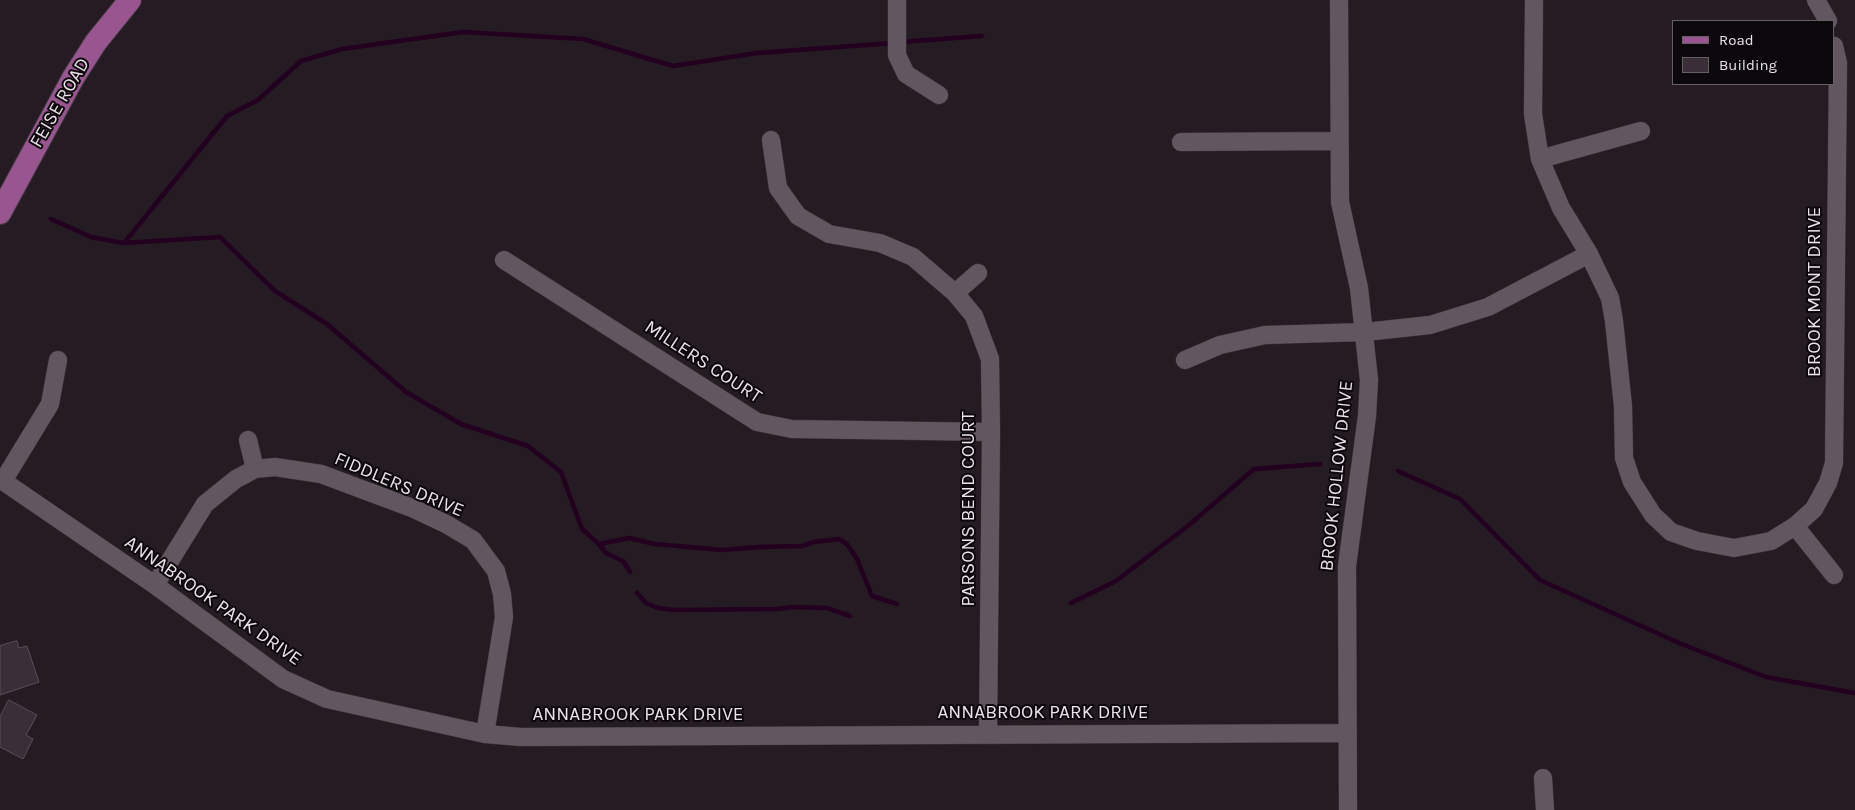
<!DOCTYPE html>
<style>
body{margin:0}
#map{position:relative;width:1855px;height:810px;overflow:hidden;background:#251b23;font-family:Karla,sans-serif}
canvas{display:block}
.legend{position:absolute;left:1672px;top:20px;width:162px;height:65px;box-sizing:border-box;background:#0b070a;border:1px solid #645f63;margin:0;padding:6px 9px;list-style:none;font-size:15px;color:#eae3e8}
.legend li{display:flex;align-items:center;gap:10px;height:25px}
.legend b{width:25px;border:1px solid #645f63}
</style>
<div id="map">
<canvas width="1855" height="810"></canvas>
<ul class="legend">
<li><b style="height:6px;background:#985590"></b>Road</li>
<li><b style="height:14px;background:#3a2f38"></b>Building</li>
</ul>
</div>
<script>
const ctx = document.querySelector('canvas').getContext('2d');
ctx.lineJoin = 'round';
function strokePath(path, color, width, dash) {
  ctx.strokeStyle = color;
  ctx.lineWidth = width;
  ctx.lineCap = dash ? 'butt' : 'round';
  ctx.setLineDash(dash || []);
  ctx.stroke(path);
}
function paint(path, color) {
  ctx.fillStyle = color;
  ctx.fill(path, 'evenodd');
}
function label(font, color, halo, rows, align = 'center') {
  ctx.font = font + ' Karla,sans-serif';
  ctx.lineWidth = 4;
  ctx.setLineDash([]);
  ctx.textBaseline = 'middle';
  ctx.strokeStyle = halo;
  ctx.fillStyle = color;
  for (const [text, x, y, turn = 0] of rows) {
    ctx.save();
    ctx.translate(x, y);
    ctx.rotate((+turn || 0) * Math.PI / 180);
    ctx.textAlign = isNaN(turn) ? turn : align;
    if (halo) ctx.strokeText(text, 0, 0);
    ctx.fillText(text, 0, 0);
    ctx.restore();
  }
}
const stream = new Path2D(`
 M 901,42 L 982,36
 M 51,219 L 91,237 L 123,243 L 220,237 L 275,291 L 327,324 L 406,392 L 461,424 L 528,446 L 561,472 L 582,529 L 599,544 L 629,538 L 655,544 L 722,550 L 759,547 L 802,546 L 814,542 L 839,539 L 847,544 L 857,559 L 872,596 L 897,604
 M 124,243 L 227,116 L 258,100 L 301,61 L 342,49 L 463,32 L 583,39 L 673,66 L 757,53 L 893,43
 M 1398,471 L 1460,499 L 1540,580 L 1679,643 L 1766,677 L 1855,693
 M 599,544 L 606,553 L 623,561 L 630,572
 M 637,593 L 646,603 L 658,608 L 675,610 L 777,609 L 792,607 L 827,608 L 850,616
 M 1071,603 L 1116,581 L 1189,525 L 1254,469 L 1320,464`);
const building = new Path2D(`
 M 17,641 L 19,648 L 27,646 L 39,682 L 0,695 L 0,646 Z
 M 9,700 L 37,715 L 26,735 L 33,739 L 23,759 L 0,747 L 0,717 Z`);
const minor = new Path2D(`
 M 897,0 L 897,55 L 906,74 L 939,95
 M 1339,0 L 1340,202 L 1359,288 L 1369,380 L 1367,416 L 1347,566 L 1348,810
 M 1534,0 L 1533,114 L 1540,159 L 1561,208 L 1589,254 L 1610,298 L 1614,321 L 1623,406 L 1624,458 L 1632,482 L 1653,515 L 1671,532 L 1697,541 L 1734,548 L 1771,541 L 1795,526 L 1814,509 L 1828,483 L 1834,463 L 1838,63 L 1834,46
 M 1816,0 L 1828,21
 M 771,140 L 778,188 L 798,216 L 829,234 L 880,243 L 913,257 L 955,293 L 974,316 L 990,359 L 991,432 L 988,734
 M 1181,142 L 1339,141
 M 1540,159 L 1641,131
 M 504,260 L 757,422 L 792,429 L 991,432
 M 955,293 L 978,273
 M 1185,360 L 1220,345 L 1265,335 L 1365,332 L 1430,325 L 1488,307 L 1589,254
 M 248,440 L 255,469
 M 0,479 L 155,585 L 283,679 L 327,699 L 485,734 L 521,737 L 1348,733
 M 3,481 L 50,404 L 58,360
 M 1795,526 L 1834,575
 M 155,585 L 205,504 L 236,479 L 255,469 L 275,467 L 321,474 L 412,508 L 446,524 L 473,540 L 496,571 L 502,594 L 504,617 L 485,734
 M 1543,778 L 1545,810`);
const major = new Path2D(`
 M 0,213 L 73,78 L 96,42 L 130,0`);
const streetNames = [
 ["FEISE ROAD",60,103,-60],
 ["BROOK MONT DRIVE",1815,292,-90],
 ["MILLERS COURT",703,362,33],
 ["BROOK HOLLOW DRIVE",1337,476,-84],
 ["FIDDLERS DRIVE",399,485,23],
 ["PARSONS BEND COURT",969,509,-90],
 ["ANNABROOK PARK DRIVE",213,601,35],
 ["ANNABROOK PARK DRIVE",1043,713],
 ["ANNABROOK PARK DRIVE",638,715]
];
strokePath(stream, '#23001f', 4.5);
paint(building, '#3a2f38');
strokePath(building, '#594e57', 1);
strokePath(minor, '#3e373c', 19);
strokePath(major, '#3e373c', 24);
strokePath(minor, '#625760', 18);
strokePath(major, '#985590', 22);
label('19px', '#eae3e8', '#0b070a', streetNames);
</script>
